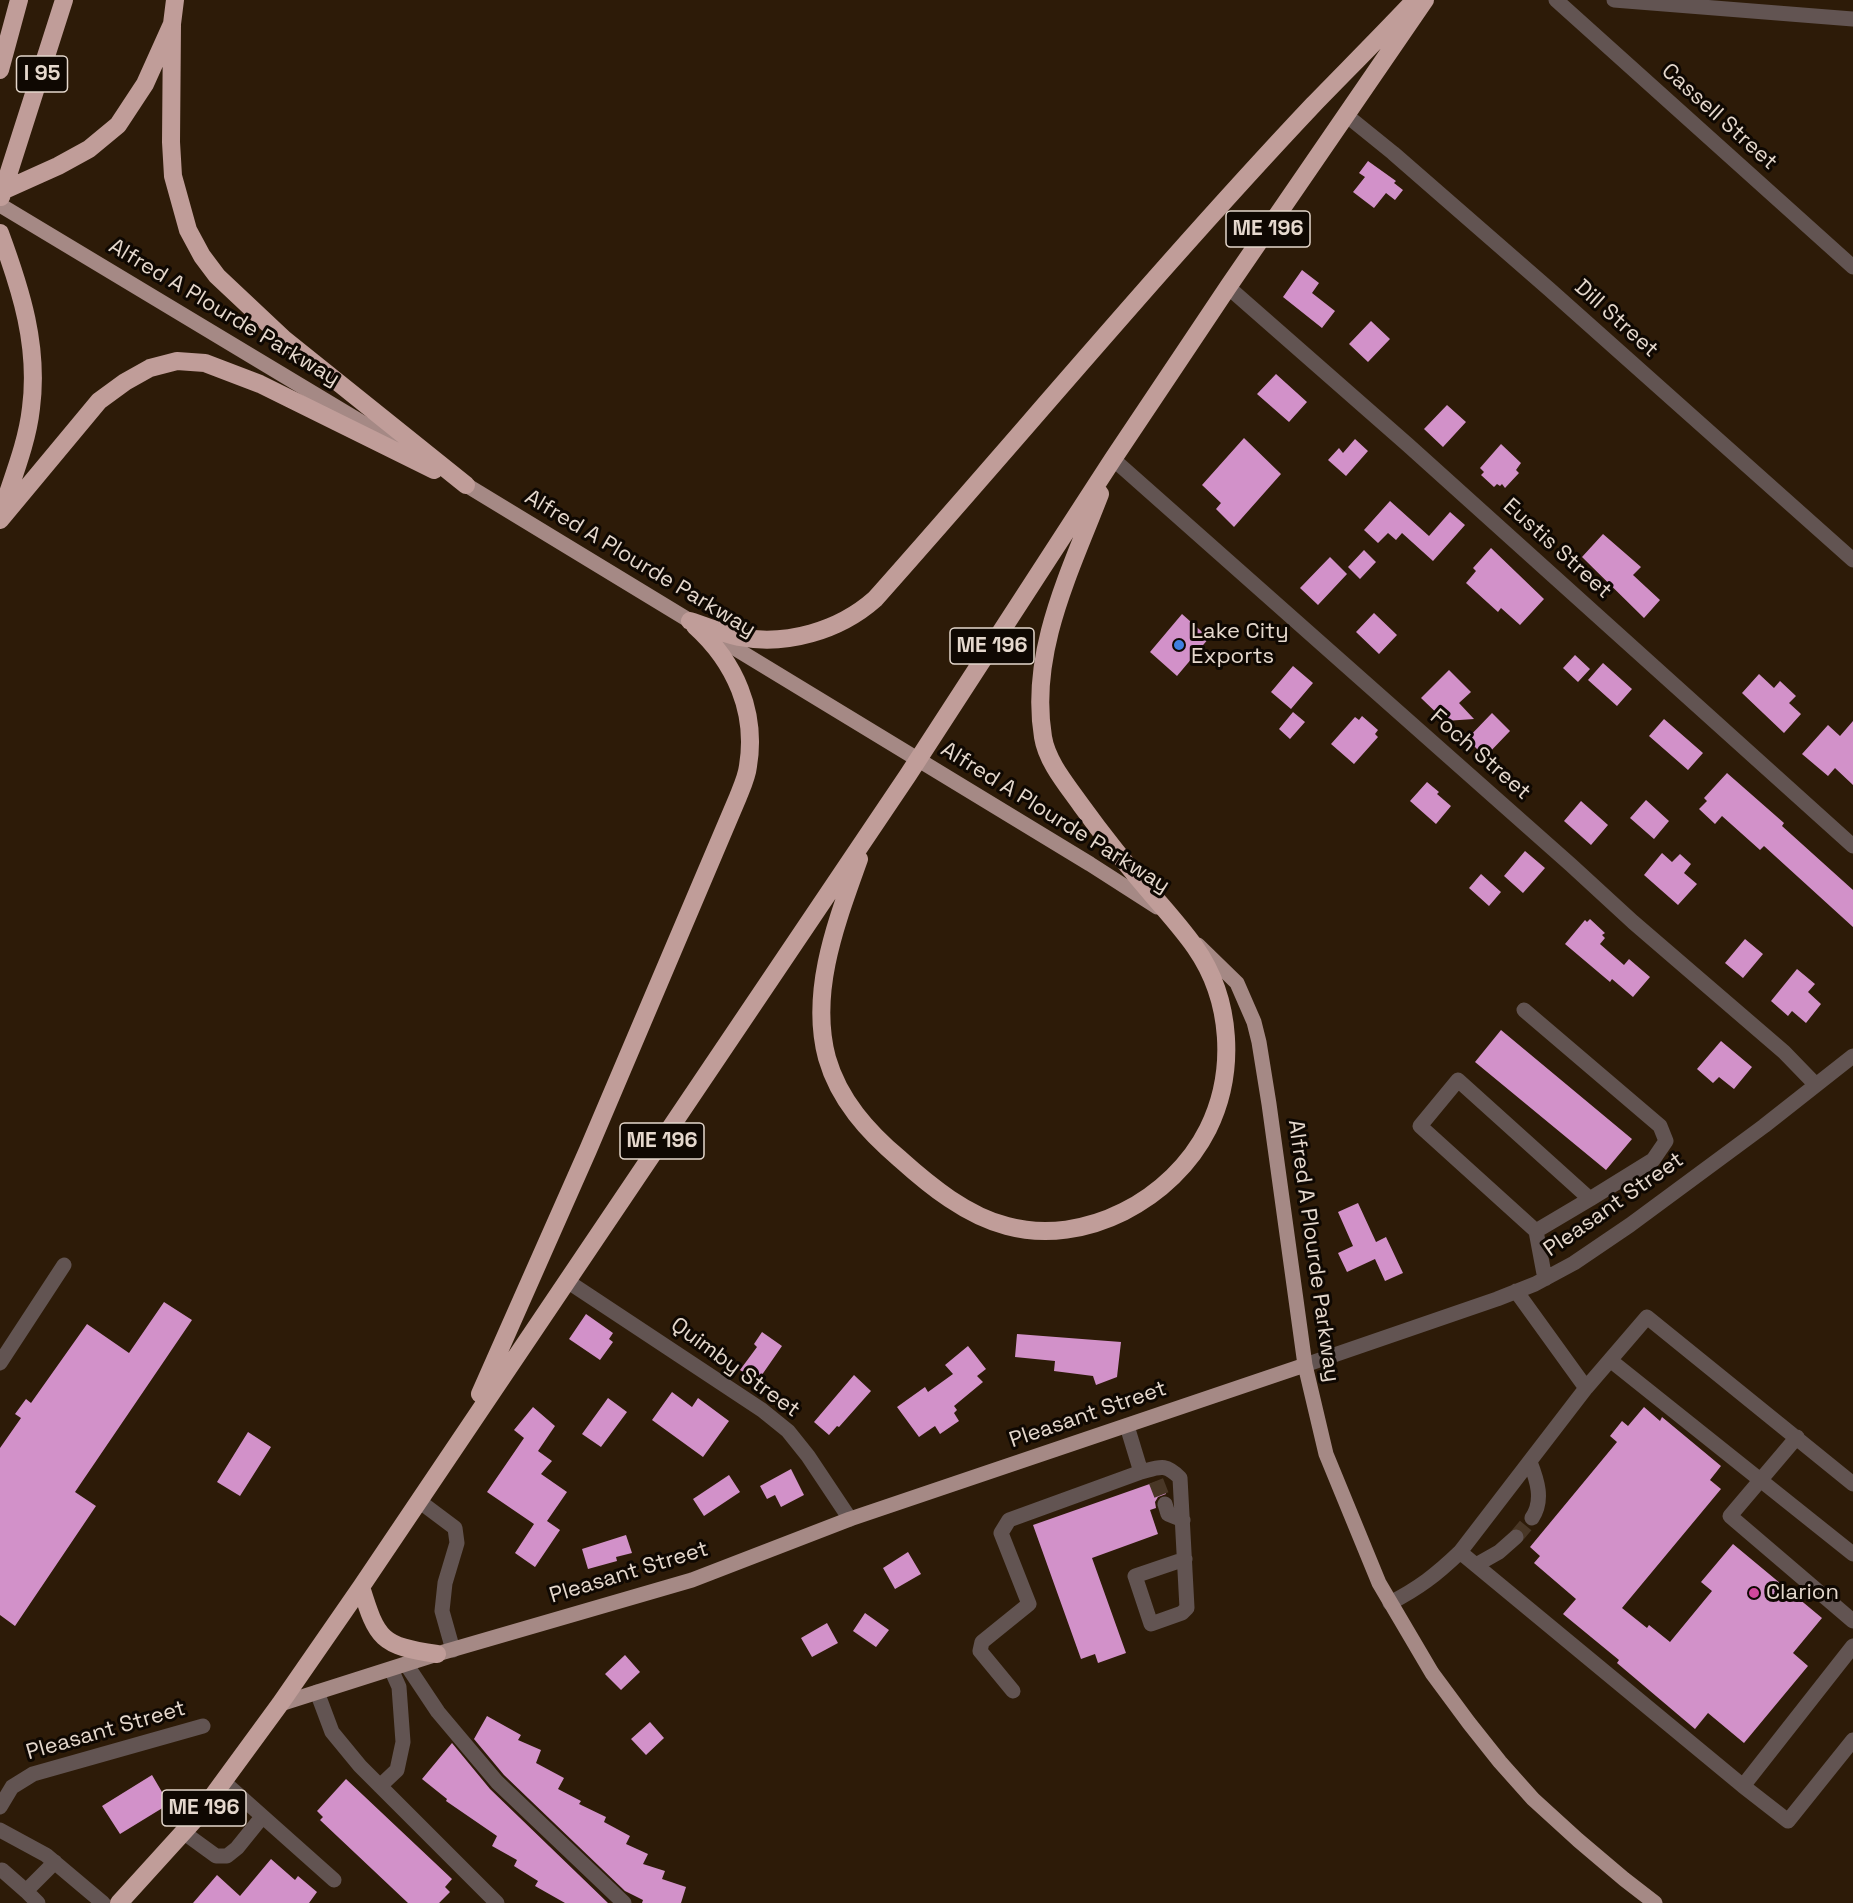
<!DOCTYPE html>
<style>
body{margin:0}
canvas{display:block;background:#2d1b08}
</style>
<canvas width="1853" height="1903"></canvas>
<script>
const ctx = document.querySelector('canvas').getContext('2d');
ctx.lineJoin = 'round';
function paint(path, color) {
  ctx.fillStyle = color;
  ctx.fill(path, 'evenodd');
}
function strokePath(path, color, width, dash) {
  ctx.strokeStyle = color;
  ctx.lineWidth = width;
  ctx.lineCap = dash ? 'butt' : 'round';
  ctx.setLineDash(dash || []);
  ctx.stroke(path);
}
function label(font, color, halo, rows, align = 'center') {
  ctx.font = font + ' "Space Grotesk",sans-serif';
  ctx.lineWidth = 6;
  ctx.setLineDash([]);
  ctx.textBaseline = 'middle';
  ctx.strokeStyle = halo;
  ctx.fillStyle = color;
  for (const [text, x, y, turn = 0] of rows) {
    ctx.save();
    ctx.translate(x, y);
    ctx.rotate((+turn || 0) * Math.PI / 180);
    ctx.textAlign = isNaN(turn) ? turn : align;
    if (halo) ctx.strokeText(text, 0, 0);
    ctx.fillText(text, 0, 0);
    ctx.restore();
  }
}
const building = new Path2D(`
 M 1368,161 L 1396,181 L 1394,183 L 1403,190 L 1395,200 L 1386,193 L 1374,208 L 1353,192 L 1365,177 L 1359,173 Z
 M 1302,270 L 1319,283 L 1312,293 L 1335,311 L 1322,328 L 1283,297 Z
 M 1371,321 L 1390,339 L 1368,362 L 1349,344 Z
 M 1276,374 L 1307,402 L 1289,422 L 1257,394 Z
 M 1447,405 L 1466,422 L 1443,447 L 1424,429 Z
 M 1244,438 L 1281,474 L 1234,527 L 1216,509 L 1221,503 L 1202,485 Z
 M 1355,439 L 1368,451 L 1346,476 L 1328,460 L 1339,448 L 1343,453 Z
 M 1501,444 L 1521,463 L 1516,470 L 1519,473 L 1505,488 L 1502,484 L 1500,486 L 1497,484 L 1494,487 L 1481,475 L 1484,472 L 1480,468 Z
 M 1390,501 L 1429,536 L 1450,512 L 1465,525 L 1433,561 L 1402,533 L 1396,540 L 1388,533 L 1378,543 L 1364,530 Z
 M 1603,534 L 1641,567 L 1633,575 L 1660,600 L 1644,618 L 1582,557 Z
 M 1491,548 L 1544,599 L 1520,625 L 1501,608 L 1498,612 L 1466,583 L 1476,571 L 1473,568 Z
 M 1364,550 L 1376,562 L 1360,579 L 1348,567 Z
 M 1330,557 L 1347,574 L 1318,605 L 1300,588 Z
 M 1374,613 L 1397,635 L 1379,654 L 1356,632 Z
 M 1182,614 L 1209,638 L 1177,676 L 1150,652 Z
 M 1575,655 L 1590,669 L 1578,682 L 1563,668 Z
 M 1603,663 L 1632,689 L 1617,706 L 1588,680 Z
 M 1293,666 L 1313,683 L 1291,709 L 1271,692 Z
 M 1449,670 L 1471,692 L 1459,703 L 1474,719 L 1445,721 L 1421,698 Z
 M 1759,674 L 1774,688 L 1780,681 L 1796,696 L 1789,703 L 1801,714 L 1784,733 L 1742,693 Z
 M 1293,712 L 1305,722 L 1290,739 L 1279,729 Z
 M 1492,713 L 1510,731 L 1485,757 L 1467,739 Z
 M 1362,716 L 1378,730 L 1375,734 L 1378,737 L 1354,764 L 1331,744 L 1355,717 L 1359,720 Z
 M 1664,719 L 1703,753 L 1688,770 L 1649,736 Z
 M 1853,721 L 1853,785 L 1835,768 L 1828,776 L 1802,754 L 1828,725 L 1840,736 Z
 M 1727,773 L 1784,823 L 1782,826 L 1853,890 L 1853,927 L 1764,846 L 1760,850 L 1722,816 L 1715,824 L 1699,809 L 1707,801 L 1704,798 Z
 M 1427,782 L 1439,792 L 1437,794 L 1451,806 L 1436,824 L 1410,801 Z
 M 1646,800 L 1669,821 L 1654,839 L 1630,818 Z
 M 1581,801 L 1608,825 L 1591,845 L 1564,821 Z
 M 1525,851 L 1545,868 L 1523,893 L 1504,876 Z
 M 1662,853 L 1672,862 L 1680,854 L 1691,864 L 1684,873 L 1697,884 L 1678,905 L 1644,875 Z
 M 1481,874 L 1501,892 L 1489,906 L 1469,888 Z
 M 1590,919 L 1605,933 L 1602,935 L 1605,938 L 1600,944 L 1624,965 L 1629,959 L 1650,977 L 1633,997 L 1612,979 L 1610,982 L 1565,944 L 1585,920 L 1587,922 Z
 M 1745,939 L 1763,954 L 1743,978 L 1725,963 Z
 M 1797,969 L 1815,984 L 1808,992 L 1821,1004 L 1806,1023 L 1792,1011 L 1788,1016 L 1771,1001 Z
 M 1501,1030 L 1632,1139 L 1606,1170 L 1475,1062 Z
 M 1721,1041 L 1752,1067 L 1734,1089 L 1719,1077 L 1713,1083 L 1697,1069 Z
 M 1358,1203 L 1376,1242 L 1386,1237 L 1403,1273 L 1385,1281 L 1375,1259 L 1347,1272 L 1338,1253 L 1353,1246 L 1338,1212 Z
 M 164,1302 L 192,1320 L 75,1492 L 96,1506 L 15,1626 L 0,1615 L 0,1448 L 21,1418 L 15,1414 L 26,1399 L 31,1403 L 87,1324 L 129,1353 Z
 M 586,1314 L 613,1333 L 609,1339 L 613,1342 L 600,1360 L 569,1339 Z
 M 762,1332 L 782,1346 L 757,1382 L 740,1370 L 757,1347 L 754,1344 Z
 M 1017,1334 L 1121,1342 L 1117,1377 L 1096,1385 L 1093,1376 L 1054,1371 L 1055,1361 L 1015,1357 Z
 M 968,1346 L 986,1369 L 977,1376 L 983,1382 L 954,1406 L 957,1410 L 954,1413 L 959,1421 L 940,1434 L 935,1426 L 919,1437 L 897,1407 L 925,1387 L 928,1392 L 953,1374 L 945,1365 Z
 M 854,1375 L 871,1391 L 839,1427 L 837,1426 L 829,1435 L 814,1422 Z
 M 672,1392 L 692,1407 L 698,1398 L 729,1421 L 703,1457 L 652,1420 Z
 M 608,1398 L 627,1412 L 601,1447 L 582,1434 Z
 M 533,1407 L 555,1426 L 538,1451 L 552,1461 L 541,1474 L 567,1492 L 547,1521 L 560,1530 L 535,1567 L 515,1553 L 534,1524 L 487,1492 L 524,1438 L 514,1430 Z
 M 1644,1407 L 1660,1421 L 1662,1417 L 1721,1466 L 1710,1480 L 1721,1489 L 1622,1608 L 1647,1628 L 1649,1625 L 1670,1642 L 1712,1591 L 1701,1582 L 1733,1544 L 1822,1618 L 1793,1653 L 1808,1666 L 1744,1743 L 1708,1713 L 1695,1729 L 1617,1663 L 1619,1660 L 1563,1614 L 1576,1599 L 1534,1563 L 1540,1556 L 1530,1547 L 1617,1442 L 1610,1436 L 1622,1421 L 1628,1426 Z
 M 248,1432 L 271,1447 L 240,1496 L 217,1482 Z
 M 791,1469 L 804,1495 L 781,1507 L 775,1495 L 767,1499 L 760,1486 Z
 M 729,1475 L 740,1492 L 704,1516 L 693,1499 Z
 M 1161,1480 L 1166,1494 L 1158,1497 L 1155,1502 L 1156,1508 L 1150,1510 L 1158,1534 L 1092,1558 L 1126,1653 L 1098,1663 L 1095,1654 L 1081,1659 L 1033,1525 Z
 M 626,1535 L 632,1553 L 616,1557 L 617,1561 L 588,1569 L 582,1549 Z
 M 908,1552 L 921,1574 L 895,1589 L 883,1568 Z
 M 865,1613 L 889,1630 L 876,1647 L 853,1631 Z
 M 827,1623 L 838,1643 L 812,1657 L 801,1638 Z
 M 625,1655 L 640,1672 L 621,1690 L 605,1674 Z
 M 487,1716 L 521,1735 L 518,1740 L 541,1750 L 536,1763 L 564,1778 L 558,1789 L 581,1801 L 579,1804 L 606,1817 L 604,1822 L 630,1836 L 626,1844 L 648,1854 L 643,1864 L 665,1871 L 662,1879 L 686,1887 L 681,1903 L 642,1903 L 643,1900 L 625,1891 L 504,1775 L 474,1739 Z
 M 650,1722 L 664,1738 L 646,1755 L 631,1739 Z
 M 452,1743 L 490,1789 L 608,1903 L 565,1903 L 535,1886 L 538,1881 L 514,1866 L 517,1860 L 492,1846 L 497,1836 L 446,1801 L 447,1799 L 422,1779 Z
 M 152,1775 L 169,1804 L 120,1834 L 102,1806 Z
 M 346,1779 L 452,1879 L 445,1887 L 450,1892 L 439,1903 L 408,1903 L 320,1820 L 323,1817 L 317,1811 Z
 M 271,1859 L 295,1880 L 298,1876 L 317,1892 L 309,1903 L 193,1903 L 217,1875 L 240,1896 Z`);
const minorTunnel = new Path2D(`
 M 1156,1481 L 1165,1504
 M 1516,1537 L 1532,1518`);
const minor = new Path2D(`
 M 1556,0 L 1853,267
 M 1614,0 L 1853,19
 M 1346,115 L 1393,153 L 1549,289 L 1853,560
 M 1228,287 L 1408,445 L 1853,846
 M 1113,459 L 1571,865 L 1633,922 L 1784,1052 L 1816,1085
 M 1524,1010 L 1660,1126 L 1666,1141 L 1653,1160 L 1590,1199
 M 1536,1231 L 1590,1199 L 1458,1080 L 1420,1126 L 1536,1231 L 1545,1279
 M 567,1281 L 762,1410 L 788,1431 L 808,1456 L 850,1519
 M 1516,1291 L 1586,1388
 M 1610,1360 L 1853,1554
 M 0,1363 L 64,1265
 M 1305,1365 L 1497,1299 L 1535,1284 L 1574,1263 L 1630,1225 L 1764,1126 L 1853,1056
 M 1127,1426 L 1141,1472 C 1160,1467 1165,1463 1180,1478 L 1187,1608 L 1182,1613 L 1151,1624 L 1135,1576 L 1185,1559
 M 1797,1437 L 1730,1516 L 1853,1621
 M 1530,1462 C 1537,1480 1544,1500 1532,1518
 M 1853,1484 L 1647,1317 L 1586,1388 L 1460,1552 L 1743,1786 L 1853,1646
 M 419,1501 L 455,1528 L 457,1543 L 445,1583 L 442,1611 L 453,1650
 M 1165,1504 L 1168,1514 L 1183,1520
 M 1476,1565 L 1499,1552 L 1516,1537
 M 1390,1603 C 1419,1588 1436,1575 1460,1552
 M 406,1664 L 438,1712 L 497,1782 L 624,1903
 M 1013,1691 L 980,1651 L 982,1642 L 1029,1604 L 1001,1533 L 1009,1520 L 1141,1472
 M 317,1692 L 332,1732 L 360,1766 L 497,1903
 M 224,1782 L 334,1880
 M 380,1786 L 397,1770 L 403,1742 L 399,1687 L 391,1669
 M 1743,1786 L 1788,1821 L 1853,1740
 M 0,1807 L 12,1787 L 33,1774 L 203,1726
 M 0,1830 L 46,1855 L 103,1903
 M 183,1832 L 216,1856 L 227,1856 L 237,1848 L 262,1817
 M 2,1870 L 26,1891
 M 38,1903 L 26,1891 L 55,1862`);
const major = new Path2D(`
 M 0,205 L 396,443
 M 458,480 L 1090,864 L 1157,907
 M 1198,945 L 1237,983 L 1254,1022 L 1259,1042 L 1269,1104 L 1305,1365 L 1326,1454 L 1379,1583 L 1432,1673 L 1469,1723 L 1500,1762 L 1533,1799 L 1578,1840 L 1624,1879 L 1655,1903
 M 280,1704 L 437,1654 L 692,1580 L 850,1519 L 1305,1365`);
const highway = new Path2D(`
 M 172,24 L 171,142 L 173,176 L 188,230 L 202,256 L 217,276 L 284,339 L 466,485
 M 0,70 L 19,0
 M 0,192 L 58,166 L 89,149 L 118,125 L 145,84 L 172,24 L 175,0
 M 1,197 L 64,0
 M 0,233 C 21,290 39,346 31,408 C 27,444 12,479 1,514
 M 0,520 L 99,401 L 125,382 L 150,368 L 177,361 L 205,363 L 260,384 L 434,470
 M 690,621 C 706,626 722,633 739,637 C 786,646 839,631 875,599 C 1021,435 1162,265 1313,105 C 1347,70 1381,36 1414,1
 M 859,859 C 837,921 809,991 827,1058 C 839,1100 868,1132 900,1159 C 930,1186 967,1216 1007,1226 C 1085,1247 1173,1199 1208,1129 C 1236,1072 1232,1000 1195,947 C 1183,930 1169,914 1155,898 C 1129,868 1104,837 1081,805 C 1067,785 1047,762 1043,737 C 1029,652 1070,572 1100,494
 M 480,1394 L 588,1150 L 738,797 C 742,787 747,776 748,766 C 757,712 735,662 695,626
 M 361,1587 C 377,1639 381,1646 437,1654
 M 119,1903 L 198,1816 L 280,1704 L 361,1587 L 908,775 L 1113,459 L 1228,287 L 1425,0`);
const markers = [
 [1179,645,6,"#3f7fe0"],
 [1754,1593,6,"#d1479c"]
];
const shields = [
 [42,74,51],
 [1268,229,84],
 [992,646,84],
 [662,1141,84],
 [204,1808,84]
];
const shieldNames = [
 ["I 95",42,74],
 ["ME 196",1268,229],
 ["ME 196",992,646],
 ["ME 196",662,1141],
 ["ME 196",204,1808]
];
const streetNames = [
 ["Cassell Street",1719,117,42],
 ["Alfred A Plourde Parkway",224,313,31],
 ["Dill Street",1616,319,42],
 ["Eustis Street",1557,549,42],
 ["Alfred A Plourde Parkway",640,564,31],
 ["Foch Street",1480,755,41],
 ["Alfred A Plourde Parkway",1055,818,32],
 ["Pleasant Street",1614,1205,-35],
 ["Alfred A Plourde Parkway",1313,1251,82],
 ["Quimby Street",735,1368,36],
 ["Pleasant Street",1088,1415,-19],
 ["Pleasant Street",629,1573,-17],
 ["Pleasant Street",106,1731,-16]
];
const poiNames = [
 ["Lake City",1191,632],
 ["Exports",1191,657],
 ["Clarion",1766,1593]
];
paint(building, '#d291c9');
strokePath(minorTunnel, '#493726', 15, [15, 8]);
strokePath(minor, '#625452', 15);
strokePath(major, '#a58985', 15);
strokePath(highway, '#c09d99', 18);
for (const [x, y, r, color] of markers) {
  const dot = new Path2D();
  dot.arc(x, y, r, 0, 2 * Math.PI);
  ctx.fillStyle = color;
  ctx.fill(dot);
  strokePath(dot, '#0f0802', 2);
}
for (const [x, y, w] of shields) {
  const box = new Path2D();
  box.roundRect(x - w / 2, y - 18, w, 36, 4.5);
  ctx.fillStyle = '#0f0802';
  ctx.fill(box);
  strokePath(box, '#e5d8cd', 1.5);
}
label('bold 21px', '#e5d8cd', null, shieldNames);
label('22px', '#e5d8cd', '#0f0802', streetNames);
label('22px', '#e5d8cd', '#0f0802', poiNames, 'left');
</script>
